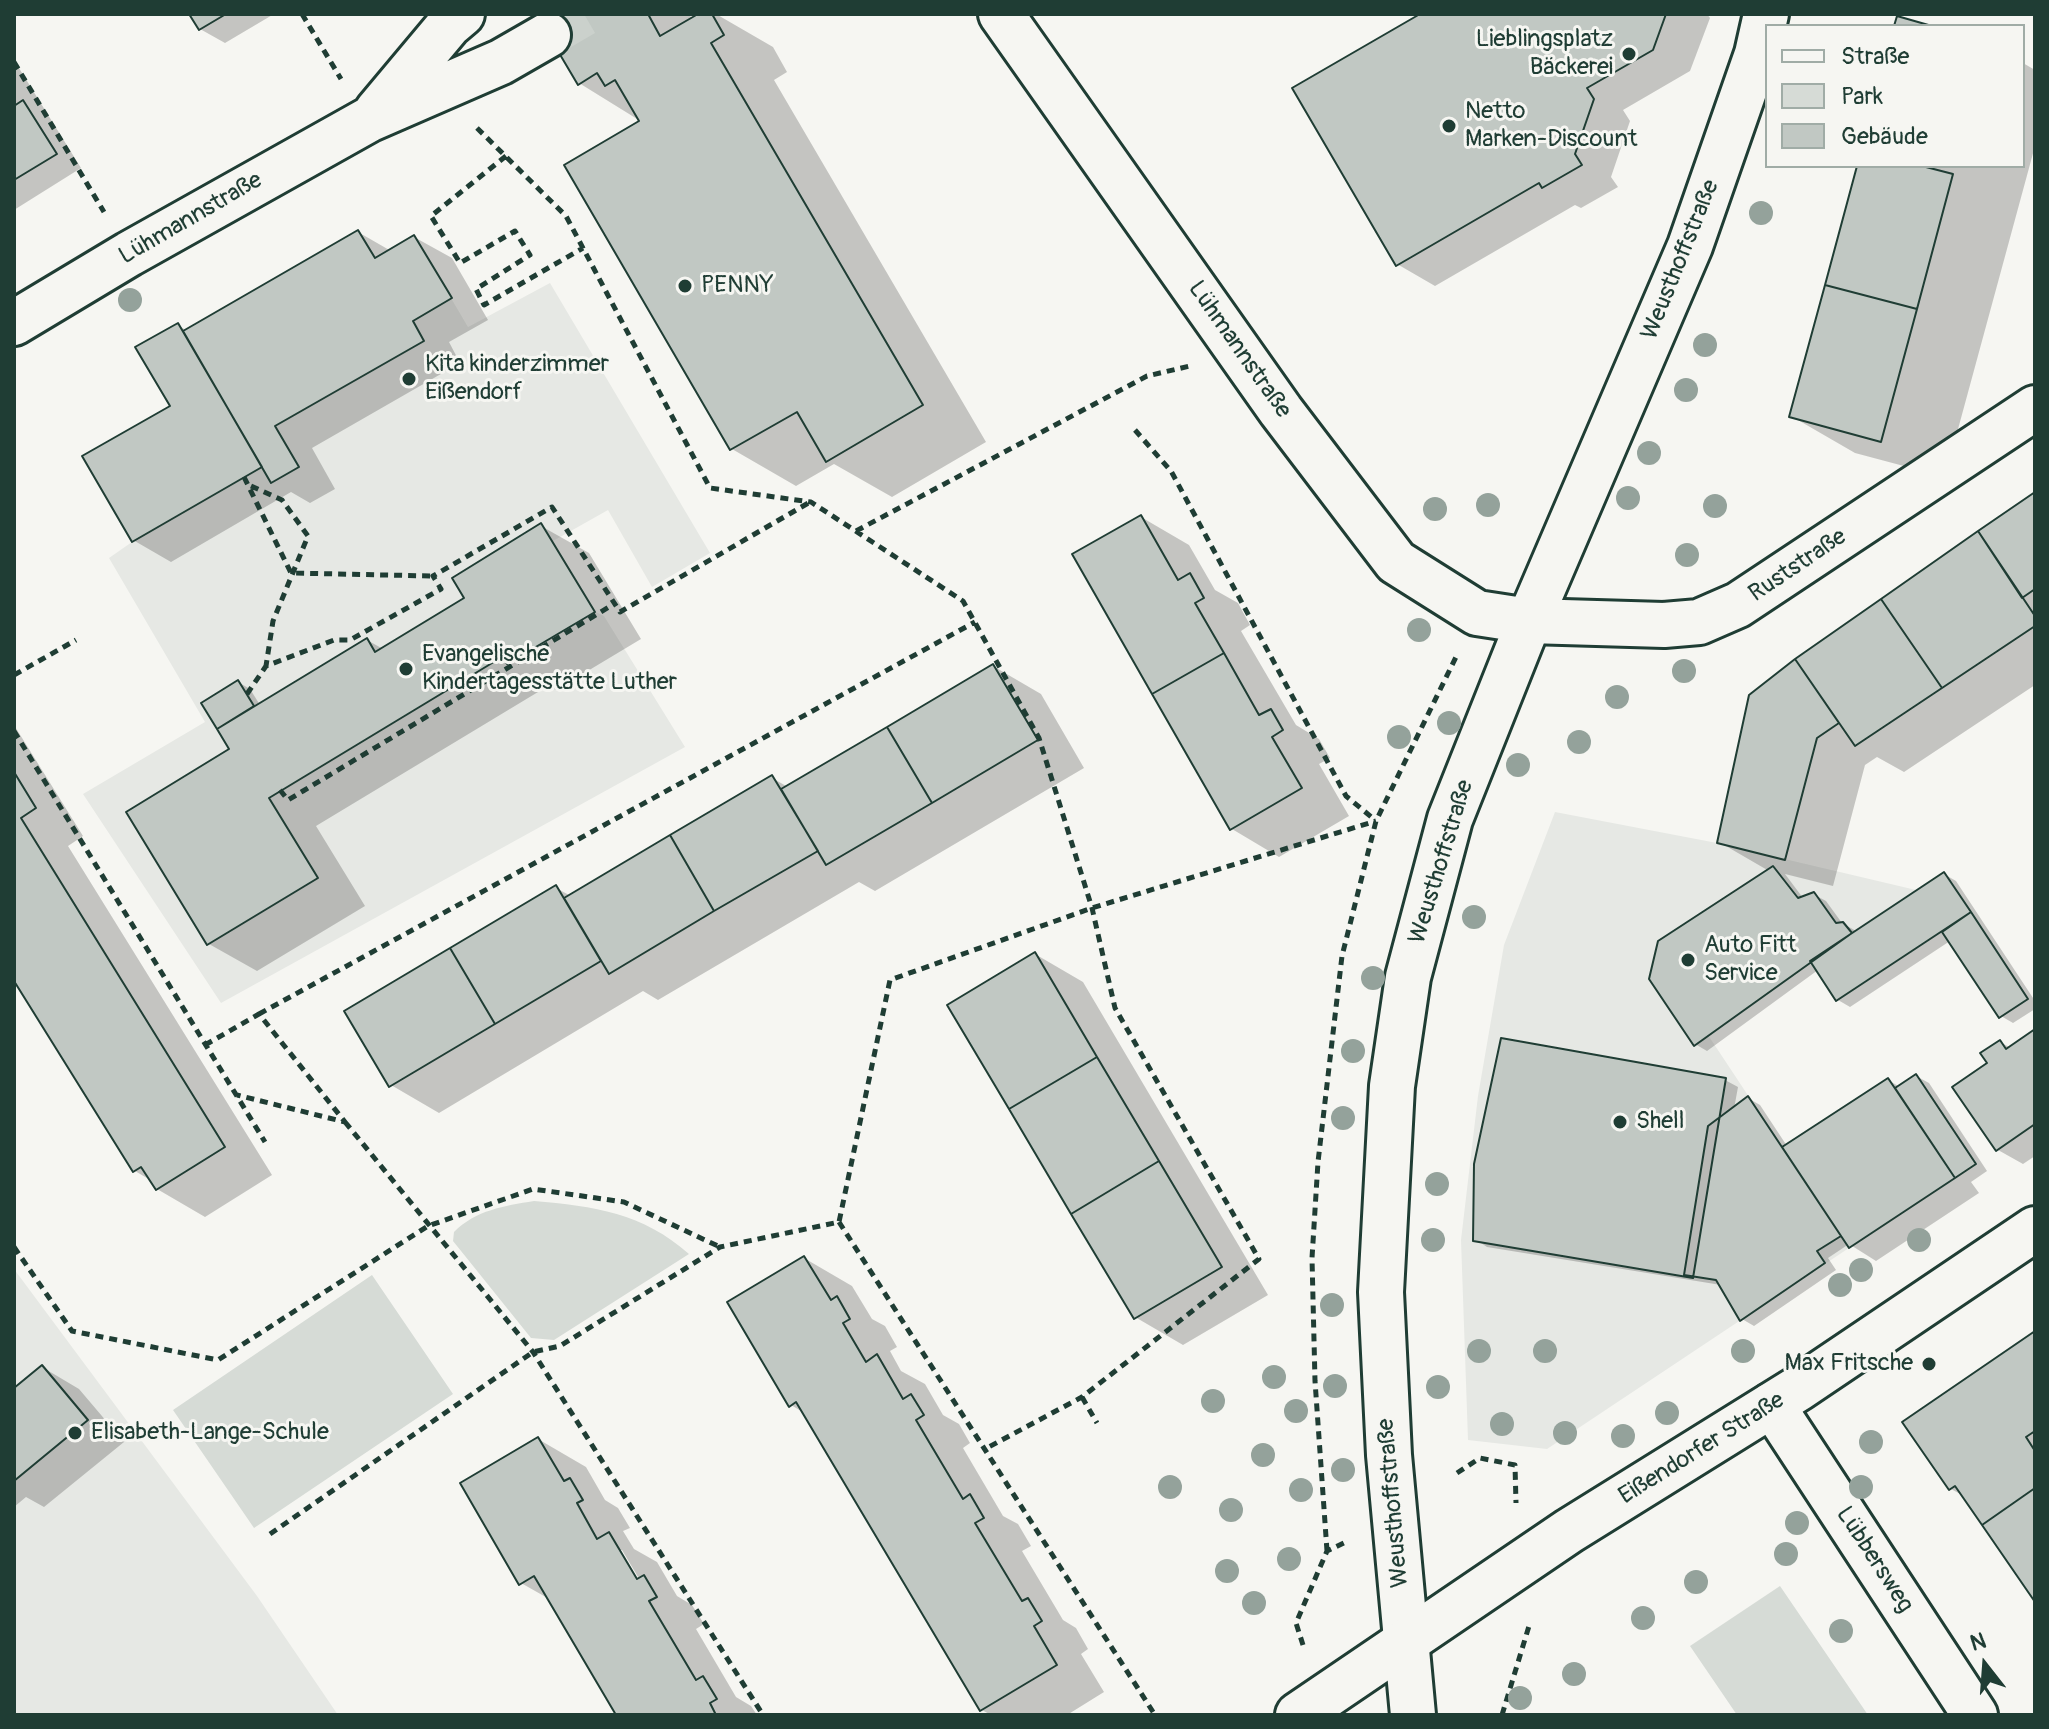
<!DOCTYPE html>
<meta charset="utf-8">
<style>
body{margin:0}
#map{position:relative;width:2049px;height:1729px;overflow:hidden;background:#f6f6f2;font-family:Pangolin,sans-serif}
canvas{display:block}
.frame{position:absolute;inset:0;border:16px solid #1f3d34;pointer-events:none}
.legend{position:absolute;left:1765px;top:24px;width:260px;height:144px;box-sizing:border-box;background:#f6f6f2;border:2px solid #a0aca6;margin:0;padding:10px 14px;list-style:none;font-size:24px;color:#1f3d34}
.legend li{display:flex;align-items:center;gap:16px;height:40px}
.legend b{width:40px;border:2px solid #a0aca6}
.north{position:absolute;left:1945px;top:1625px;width:80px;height:80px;-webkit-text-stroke:6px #f6f6f2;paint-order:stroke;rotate:343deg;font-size:22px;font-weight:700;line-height:32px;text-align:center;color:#1f3d34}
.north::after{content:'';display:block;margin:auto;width:28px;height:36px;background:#1f3d34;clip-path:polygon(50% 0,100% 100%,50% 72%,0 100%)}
</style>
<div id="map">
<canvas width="2049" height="1729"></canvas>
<div class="frame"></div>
<ul class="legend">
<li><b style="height:10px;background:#f6f6f2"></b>Straße</li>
<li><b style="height:22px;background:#d6dbd6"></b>Park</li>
<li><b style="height:22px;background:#c1c8c3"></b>Gebäude</li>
</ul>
<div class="north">N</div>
</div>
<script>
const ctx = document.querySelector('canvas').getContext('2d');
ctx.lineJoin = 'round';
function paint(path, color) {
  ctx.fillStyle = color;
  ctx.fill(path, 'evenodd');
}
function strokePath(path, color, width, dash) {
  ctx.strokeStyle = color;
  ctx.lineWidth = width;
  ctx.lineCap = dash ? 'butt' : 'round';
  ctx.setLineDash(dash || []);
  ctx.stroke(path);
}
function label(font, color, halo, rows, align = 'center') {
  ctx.font = font + ' Pangolin,sans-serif';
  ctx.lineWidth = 6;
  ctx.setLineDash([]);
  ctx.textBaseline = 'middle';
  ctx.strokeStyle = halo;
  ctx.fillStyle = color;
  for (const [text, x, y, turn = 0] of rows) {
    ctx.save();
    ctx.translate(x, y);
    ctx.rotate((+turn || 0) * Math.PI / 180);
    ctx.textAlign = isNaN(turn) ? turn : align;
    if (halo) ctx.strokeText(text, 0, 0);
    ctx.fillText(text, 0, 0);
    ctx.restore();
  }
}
const built = new Path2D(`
 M 358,230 L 375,258 L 414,235 L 468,327 L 550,283 L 710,553 L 652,587 L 608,510 L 553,541 L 594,611 L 604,616 L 685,747 L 221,1003 L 83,794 L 205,722 L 109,558 L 132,542 L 82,456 L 169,406 L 135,347 L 178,323 L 183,331 Z
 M 1555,812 L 1717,843 L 1916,890 L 1810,961 L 1708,1035 L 1849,1248 L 1547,1449 L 1468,1440 L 1461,1240 L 1478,1096 L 1504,945 Z
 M 14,1269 L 257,1596 L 338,1715 L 14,1715 Z`);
const green = new Path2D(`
 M 534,1201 C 594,1206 643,1213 689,1254 L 554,1340 L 531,1338 L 453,1241 L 454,1232 C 476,1210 504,1206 534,1201 Z
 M 372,1275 L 453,1394 L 254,1528 L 173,1410 Z
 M 1780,1586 L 1868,1715 L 1737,1715 L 1690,1646 Z`);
const shadow = new Path2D(`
 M 191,14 L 274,14 L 225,43 L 200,29 Z
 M 538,14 L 689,14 L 692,19 L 702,14 L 716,14 L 773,47 L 787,72 L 774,80 L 986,442 L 892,497 L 834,464 L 796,486 L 732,449 L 642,122 L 579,83 Z
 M 1424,14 L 1707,14 L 1710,18 L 1690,71 L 1623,110 L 1630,121 L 1611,177 L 1618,187 L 1581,208 L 1575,205 L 1435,286 L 1397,264 Z
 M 14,60 L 81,168 L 14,210 Z
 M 2023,63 L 2035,70 L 2035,146 L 1945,477 L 1855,453 L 1791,416 L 1859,166 L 2023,166 Z
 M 358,232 L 391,251 L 414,237 L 452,258 L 488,320 L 449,342 L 460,363 L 312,448 L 335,489 L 310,503 L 291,492 L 171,562 L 133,540 L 172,406 L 178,325 L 187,331 Z
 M 2035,495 L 2035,685 L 1904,772 L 1877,757 L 1865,765 L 1833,886 L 1785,874 L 1803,898 L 1813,894 L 1826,901 L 1842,923 L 1856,931 L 1944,874 L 1956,881 L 2035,1001 L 2035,1009 L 2013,1023 L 2001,1016 L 1950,941 L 1850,1007 L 1838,1000 L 1818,970 L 1707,1051 L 1695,1044 L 1769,871 L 1719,842 L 1751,696 L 1797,660 Z
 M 1141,517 L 1189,545 L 1215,590 L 1238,603 L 1250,625 L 1241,631 L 1296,725 L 1319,739 L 1330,758 L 1319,764 L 1349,816 L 1279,857 L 1232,829 Z
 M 541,526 L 589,553 L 641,639 L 556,690 L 548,686 L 316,826 L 365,906 L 257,971 L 209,944 L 232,750 L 204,703 L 238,682 L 250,689 L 260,705 L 367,640 L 383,649 L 467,599 Z
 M 993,666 L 1041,694 L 1084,768 L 875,891 L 859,882 L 658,1000 L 643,991 L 439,1113 L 391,1085 L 556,888 L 571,896 L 772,778 L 788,787 Z
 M 14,725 L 83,836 L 68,846 L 272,1175 L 205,1217 L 157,1189 L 152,1181 L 135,1171 L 14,977 Z
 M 1035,954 L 1083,982 L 1268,1295 L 1183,1345 L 1135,1317 Z
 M 2035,1031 L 2035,1156 L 2023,1164 L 1998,1150 L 1990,1063 L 2000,1042 L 2011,1048 Z
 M 1916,1076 L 1929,1083 L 1987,1171 L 1971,1182 L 1979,1193 L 1876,1261 L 1849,1244 L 1828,1258 L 1836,1270 L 1754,1326 L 1742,1319 L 1721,1285 L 1487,1247 L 1475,1239 L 1725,1080 L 1738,1087 L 1734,1109 L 1748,1098 L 1760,1105 L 1787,1146 L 1888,1080 L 1900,1087 Z
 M 804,1258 L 852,1286 L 872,1319 L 885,1326 L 897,1347 L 890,1351 L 901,1371 L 925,1384 L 943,1415 L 959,1424 L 970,1443 L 963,1448 L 1003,1516 L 1018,1524 L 1031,1546 L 1022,1551 L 1063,1620 L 1076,1628 L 1088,1649 L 1081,1654 L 1104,1692 L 1067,1715 L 991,1715 L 982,1710 L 806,1414 L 791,1405 Z
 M 2035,1333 L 2035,1599 L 1964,1496 L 1951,1489 Z
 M 42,1367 L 79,1389 L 124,1442 L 44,1507 L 26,1497 L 14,1507 L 14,1390 Z
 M 538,1439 L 586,1467 L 605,1500 L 618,1508 L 630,1528 L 623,1531 L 634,1549 L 657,1562 L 677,1596 L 692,1605 L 704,1624 L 696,1629 L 736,1697 L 751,1706 L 757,1715 L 618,1715 L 551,1600 L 521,1583 ZM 617,1550 L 622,1550 L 644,1587 L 640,1589 Z`);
const building = new Path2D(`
 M 189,14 L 226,14 L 199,30 Z
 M 536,14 L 648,14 L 660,36 L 698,14 L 712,14 L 724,35 L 711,43 L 923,405 L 826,462 L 797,412 L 730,450 L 564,165 L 639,121 L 615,80 L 605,86 L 597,73 L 578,85 Z
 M 1420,14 L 1666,14 L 1653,50 L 1587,88 L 1594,99 L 1575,154 L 1582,165 L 1542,188 L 1539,183 L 1396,266 L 1292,88 Z
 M 1897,16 L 1932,26 L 1894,26 Z
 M 23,100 L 57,154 L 14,180 L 14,106 Z
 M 1857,166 L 1922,166 L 1953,174 L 1917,309 L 1825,285 Z
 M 358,230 L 375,258 L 414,235 L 452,298 L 413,321 L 424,341 L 275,426 L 299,467 L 271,483 L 183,331 Z
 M 1825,285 L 1917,309 L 1881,442 L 1789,417 Z
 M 178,323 L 262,467 L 132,542 L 82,456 L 170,406 L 135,347 Z
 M 2035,492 L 2035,589 L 2022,598 L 1978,531 Z
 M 1141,515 L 1178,580 L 1190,573 L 1204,598 L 1195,603 L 1224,653 L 1152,694 L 1072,554 Z
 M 541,523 L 595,612 L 507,664 L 502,657 L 269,798 L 318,878 L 207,945 L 126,812 L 229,749 L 217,729 L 367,638 L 375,652 L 464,598 L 452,578 Z
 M 1978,531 L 2035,616 L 2035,626 L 1942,688 L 1881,599 Z
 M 1881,599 L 1942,688 L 1855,746 L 1795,659 Z
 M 1224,653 L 1259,715 L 1271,709 L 1283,730 L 1272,737 L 1302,788 L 1230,830 L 1152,694 Z
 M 1795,659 L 1839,723 L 1817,738 L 1785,860 L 1717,843 L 1749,695 Z
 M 993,664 L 1038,740 L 932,803 L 887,727 Z
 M 238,680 L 254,706 L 217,729 L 201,703 Z
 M 887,727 L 932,803 L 826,865 L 781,789 Z
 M 14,772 L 36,808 L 21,818 L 225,1147 L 156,1190 L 141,1167 L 133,1172 L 14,981 Z
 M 772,775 L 818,851 L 714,911 L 670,835 Z
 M 670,835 L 714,911 L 609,974 L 564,898 Z
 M 1773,866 L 1798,898 L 1814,892 L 1836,923 L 1843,922 L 1852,933 L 1694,1046 L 1649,979 L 1658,941 Z
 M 1944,872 L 1971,912 L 1836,1001 L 1810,961 Z
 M 556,885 L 601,961 L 495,1024 L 450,948 Z
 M 1971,912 L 2028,999 L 1999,1018 L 1942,932 Z
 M 450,948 L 495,1024 L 389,1087 L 344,1011 Z
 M 1035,952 L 1097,1057 L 1009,1109 L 947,1005 Z
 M 2035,1029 L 2035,1124 L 1996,1151 L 1952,1087 L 1987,1063 L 1980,1053 L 2000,1040 L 2006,1049 Z
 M 1501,1038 L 1726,1078 L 1693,1278 L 1473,1241 L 1474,1164 Z
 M 1097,1057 L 1159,1161 L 1071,1214 L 1009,1109 Z
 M 1916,1074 L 1976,1164 L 1955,1178 L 1895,1088 Z
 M 1888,1078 L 1955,1178 L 1849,1248 L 1782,1147 Z
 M 1748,1096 L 1841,1236 L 1817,1251 L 1825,1263 L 1740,1321 L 1716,1280 L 1684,1275 L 1708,1126 Z
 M 1159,1161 L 1222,1267 L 1134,1319 L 1071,1214 Z
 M 804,1256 L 831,1300 L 837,1296 L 850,1319 L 843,1323 L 866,1362 L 877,1354 L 903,1399 L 911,1394 L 924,1415 L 916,1420 L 963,1499 L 970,1494 L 984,1518 L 975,1523 L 1022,1601 L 1028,1598 L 1042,1621 L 1034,1626 L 1057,1665 L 980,1711 L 796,1402 L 789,1407 L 727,1302 Z
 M 2035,1331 L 2035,1431 L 2026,1437 L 2035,1451 L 2035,1488 L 1982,1525 L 1955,1486 L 1949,1490 L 1902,1422 Z
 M 42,1365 L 88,1420 L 14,1481 L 14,1388 Z
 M 538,1437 L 564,1481 L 570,1478 L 583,1500 L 577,1503 L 597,1539 L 609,1532 L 637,1579 L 644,1575 L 657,1597 L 649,1601 L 696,1680 L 703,1676 L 717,1699 L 710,1703 L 716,1715 L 616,1715 L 534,1576 L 519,1585 L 460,1483 Z
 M 2035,1488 L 2035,1602 L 1982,1525 Z`);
const minorTunnel = new Path2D(`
 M 548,35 L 584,14`);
const path = new Path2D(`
 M 302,14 L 341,79
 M 14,62 L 104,212
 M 477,128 L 566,216 L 710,488 L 811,502 L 963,601 L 1039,738 L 1092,908 L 1115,1008 L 1259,1259 L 1082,1397 L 985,1449
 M 506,156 L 431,216 L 460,263 L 515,231 L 530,255 L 476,289 L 484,305 L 583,248
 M 1135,430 L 1171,471 L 1346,796 L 1375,820
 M 244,477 L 291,573 L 433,576
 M 251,486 L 282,500 L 308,536 L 273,621 L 266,666
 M 856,531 L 1147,376 L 1190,366
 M 14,675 L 76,640
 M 247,694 L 266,666 L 334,640 L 350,640 L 441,589 L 433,576 L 552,507 L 620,612 L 810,502
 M 14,731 L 265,1142
 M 280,790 L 288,800 L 303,791 L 614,604
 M 259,1014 L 975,622
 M 205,1045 L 259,1014 L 345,1122 L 237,1095
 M 345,1122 L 533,1352 L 763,1715
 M 839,1222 L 1155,1715
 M 14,1247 L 72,1331 L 218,1360 L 428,1226 L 533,1189 L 624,1202 L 720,1247
 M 1082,1397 L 1097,1423
 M 1457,1473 L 1480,1458 L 1515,1465 L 1516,1503
 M 270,1534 L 533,1352 L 560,1346 L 720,1247 L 839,1222 L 890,980 L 1092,908 L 1376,821
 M 1327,1551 L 1315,1381 L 1312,1258 L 1318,1162 L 1342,956 L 1376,821 L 1456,657
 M 1303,1645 L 1296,1623 L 1327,1551 L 1346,1542
 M 1502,1715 L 1529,1626`);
const minor = new Path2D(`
 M 1001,14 L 1281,411 L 1396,562 L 1477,613 L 1529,621 L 1664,625 L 1699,622 L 1738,605 L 2035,408
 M 377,111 L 449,25 L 462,14
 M 14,323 L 129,254 L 370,119 L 501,62 L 548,35
 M 1772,1405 L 1975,1715`);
const tertiary = new Path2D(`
 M 1413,1715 L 1389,1455 L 1381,1292 L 1392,1086 L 1408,977 L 1450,819 L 1529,621 L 1690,246 L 1757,54 L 1766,14`);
const secondary = new Path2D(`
 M 1298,1715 L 1569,1531 L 1799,1388 L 2035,1229`);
const trees = [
 [1761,213],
 [130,300],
 [1705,345],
 [1686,390],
 [1649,453],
 [1628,498],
 [1488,505],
 [1715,506],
 [1435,509],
 [1687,555],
 [1419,630],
 [1684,671],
 [1617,697],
 [1449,723],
 [1399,737],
 [1579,742],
 [1518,765],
 [1474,917],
 [1373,978],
 [1353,1051],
 [1343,1118],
 [1437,1184],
 [1433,1240],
 [1919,1240],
 [1861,1270],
 [1840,1285],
 [1332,1305],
 [1479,1351],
 [1545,1351],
 [1743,1351],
 [1274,1377],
 [1335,1386],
 [1438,1387],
 [1213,1401],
 [1296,1411],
 [1667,1413],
 [1502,1424],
 [1565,1433],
 [1623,1436],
 [1871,1442],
 [1263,1455],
 [1343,1470],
 [1170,1487],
 [1861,1487],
 [1301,1490],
 [1231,1510],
 [1797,1523],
 [1786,1554],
 [1289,1559],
 [1227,1571],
 [1696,1582],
 [1254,1603],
 [1643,1618],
 [1841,1631],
 [1574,1674],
 [1520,1698]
];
const markers = [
 [1629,54,8,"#1f3d34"],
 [1449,126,8,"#1f3d34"],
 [685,286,8,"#1f3d34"],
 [409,379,8,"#1f3d34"],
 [406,669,8,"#1f3d34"],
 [1688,960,8,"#1f3d34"],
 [1620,1122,8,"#1f3d34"],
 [1929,1364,8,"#1f3d34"],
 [75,1433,8,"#1f3d34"]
];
const poiNames = [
 ["Lieblingsplatz",1613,40,"right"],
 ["Bäckerei",1613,68,"right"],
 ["Netto",1465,112],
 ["Marken-Discount",1465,140],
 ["PENNY",701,286],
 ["Kita kinderzimmer",425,365],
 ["Eißendorf",425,393],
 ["Evangelische",422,655],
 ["Kindertagesstätte Luther",422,683],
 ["Auto Fitt",1704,946],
 ["Service",1704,974],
 ["Shell",1636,1122],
 ["Max Fritsche",1913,1364,"right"],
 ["Elisabeth-Lange-Schule",91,1433]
];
const streetNames = [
 ["Lühmannstraße",191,219,-30],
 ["Weusthoffstraße",1681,260,-68],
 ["Lühmannstraße",1239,350,55],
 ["Ruststraße",1798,566,-34],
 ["Weusthoffstraße",1442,862,-73],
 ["Eißendorfer Straße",1702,1449,-32],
 ["Weusthoffstraße",1394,1503,-95],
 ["Lübbersweg",1874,1560,57]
];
paint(built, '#e6e8e4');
paint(green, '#d6dbd6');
paint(shadow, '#0003');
paint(building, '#c1c8c3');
strokePath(building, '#1f3d34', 2);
strokePath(minorTunnel, '#cbd1cc', 44, [44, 22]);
strokePath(minor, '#1f3d34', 50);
strokePath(tertiary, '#1f3d34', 50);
strokePath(secondary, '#1f3d34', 50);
strokePath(path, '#1f3d34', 5, [8, 6]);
strokePath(minor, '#f6f6f2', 44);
strokePath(tertiary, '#f6f6f2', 44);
strokePath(secondary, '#f6f6f2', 44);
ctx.fillStyle = '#94a29b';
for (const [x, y] of trees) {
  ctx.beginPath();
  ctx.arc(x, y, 12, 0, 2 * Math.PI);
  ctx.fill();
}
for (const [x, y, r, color] of markers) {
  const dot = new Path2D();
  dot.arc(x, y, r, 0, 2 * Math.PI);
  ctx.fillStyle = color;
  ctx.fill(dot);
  strokePath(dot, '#f6f6f2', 3);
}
label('24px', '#1f3d34', '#f6f6f2', poiNames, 'left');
label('24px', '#1f3d34', '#f6f6f2', streetNames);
</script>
